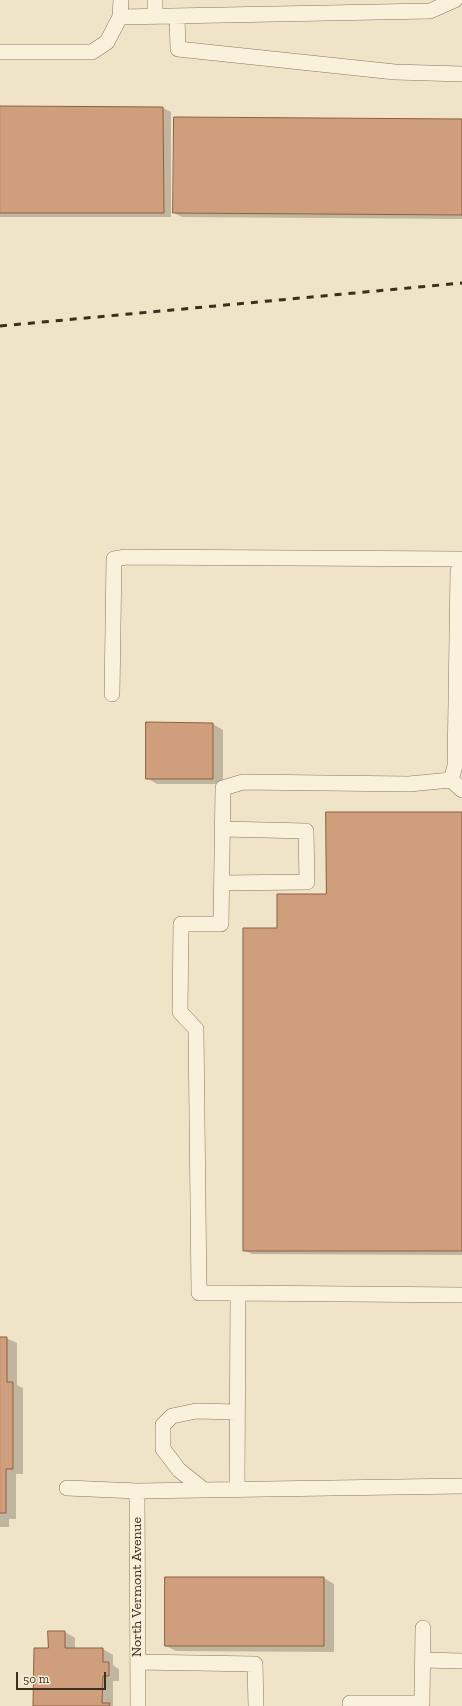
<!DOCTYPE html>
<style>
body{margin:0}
#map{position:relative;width:462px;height:1706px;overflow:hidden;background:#f0e4c8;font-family:"Zilla Slab",serif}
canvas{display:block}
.scale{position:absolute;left:16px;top:1672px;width:90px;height:18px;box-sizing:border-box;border:2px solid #3d2e20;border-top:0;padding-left:5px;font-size:12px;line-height:14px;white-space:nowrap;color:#3d2e20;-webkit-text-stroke:3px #f7eed8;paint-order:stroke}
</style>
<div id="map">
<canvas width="462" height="1706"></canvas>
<div class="scale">50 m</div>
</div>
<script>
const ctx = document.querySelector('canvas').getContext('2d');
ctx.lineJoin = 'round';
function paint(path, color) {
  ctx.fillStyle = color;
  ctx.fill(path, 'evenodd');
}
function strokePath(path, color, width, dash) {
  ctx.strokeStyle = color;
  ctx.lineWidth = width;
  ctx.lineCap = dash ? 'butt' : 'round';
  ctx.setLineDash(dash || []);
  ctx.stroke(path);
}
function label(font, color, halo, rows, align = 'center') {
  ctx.font = font + ' "Zilla Slab",serif';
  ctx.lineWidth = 3;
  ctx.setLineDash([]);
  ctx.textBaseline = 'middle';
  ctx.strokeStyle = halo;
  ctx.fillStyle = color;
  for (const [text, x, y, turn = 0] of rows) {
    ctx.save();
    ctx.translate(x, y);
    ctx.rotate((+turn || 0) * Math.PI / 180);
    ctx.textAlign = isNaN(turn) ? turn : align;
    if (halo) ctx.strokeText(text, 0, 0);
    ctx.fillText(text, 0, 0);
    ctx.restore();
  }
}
const shadow = new Path2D(`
 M 0,107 L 163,108 L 171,112 L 171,217 L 0,217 Z
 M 462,120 L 462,219 L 182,217 L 174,213 Z
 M 147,723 L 213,724 L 223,730 L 223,784 L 157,784 L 147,778 Z
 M 462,813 L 462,1255 L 252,1254 L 244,1250 L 278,929 L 327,895 Z
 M 0,1338 L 6,1338 L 17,1343 L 17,1385 L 23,1388 L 23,1474 L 16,1474 L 16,1519 L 9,1519 L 9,1527 L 0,1527 Z
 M 324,1578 L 334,1584 L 334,1652 L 176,1651 L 166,1646 Z
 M 65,1632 L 75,1638 L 75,1649 L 103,1649 L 113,1655 L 113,1665 L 119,1669 L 119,1681 L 113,1681 L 113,1706 L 34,1706 L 49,1649 Z`);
const building = new Path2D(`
 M 0,106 L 163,107 L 164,213 L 0,213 Z
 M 174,117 L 462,119 L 462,215 L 173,213 Z
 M 146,722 L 213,723 L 213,779 L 146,779 Z
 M 326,812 L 462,812 L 462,1251 L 243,1251 L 243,928 L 277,928 L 277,894 L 326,894 Z
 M 0,1337 L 7,1337 L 7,1382 L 13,1382 L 13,1469 L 6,1469 L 6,1513 L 0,1513 Z
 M 165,1577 L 324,1577 L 324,1646 L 165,1646 Z
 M 48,1631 L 65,1631 L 65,1648 L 103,1648 L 103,1662 L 109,1662 L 109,1676 L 103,1676 L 102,1703 L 110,1703 L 109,1706 L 33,1706 L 34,1648 L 48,1648 Z`);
const minor = new Path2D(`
 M 121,0 L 120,17 L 430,11 L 455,0
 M 155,0 L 155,17
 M 177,16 L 178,49 L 395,72 L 462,74
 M 0,52 L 92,52 L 107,42 L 120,17
 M 112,694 L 114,559 L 126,557 L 462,559
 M 451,780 L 462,790
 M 223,829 L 306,831 L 307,882 L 223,883
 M 238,1293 L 199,1293 L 196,1029 L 180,1012 L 181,924 L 221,924 L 223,788 L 243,782 L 409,784 L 451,780 L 455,766 L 458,571 L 462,568
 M 67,1488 L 137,1491 L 462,1486
 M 204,1490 L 179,1470 L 163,1449 L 163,1425 L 172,1416 L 196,1411 L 237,1412
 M 237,1490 L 238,1293 L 462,1295
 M 137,1491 L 138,1706
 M 423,1660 L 462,1661
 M 138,1662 L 255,1664 L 256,1706
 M 350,1703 L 422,1703 L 423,1628`);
const rail = new Path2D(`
 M 0,326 L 462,283`);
const streetNames = [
 ["North Vermont Avenue",137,1587,-90]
];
paint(shadow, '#0003');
paint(building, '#cf9f7d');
strokePath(building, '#8d5f41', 1);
strokePath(minor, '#8d765c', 16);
strokePath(minor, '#faf1dc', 15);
strokePath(rail, '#3d2e20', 3, [7, 7]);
label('14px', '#3d2e20', '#f7eed8', streetNames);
</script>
